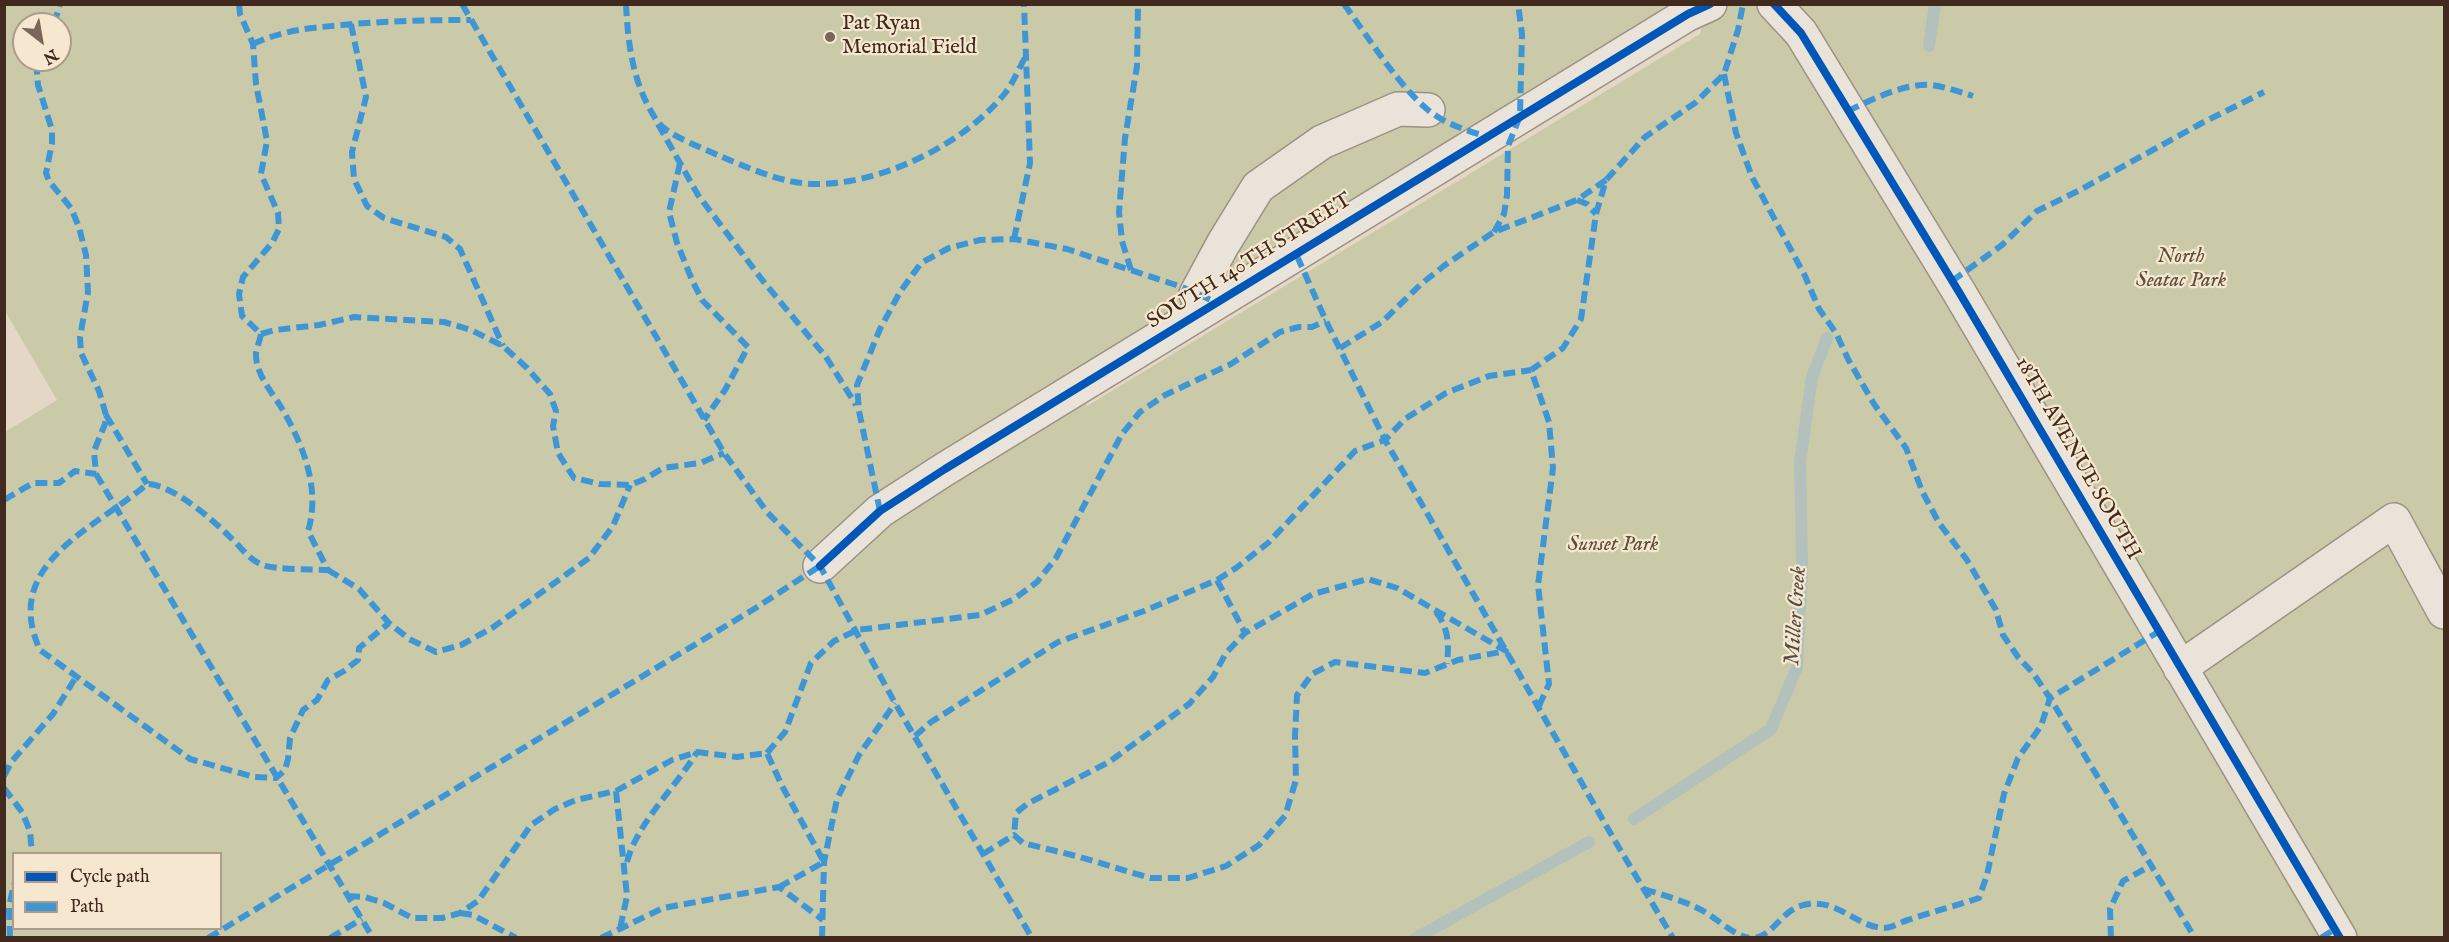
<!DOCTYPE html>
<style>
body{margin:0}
#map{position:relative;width:2449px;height:942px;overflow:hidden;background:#e4d7c5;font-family:"IM FELL English",serif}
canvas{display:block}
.frame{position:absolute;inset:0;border:6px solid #41291d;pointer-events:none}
.legend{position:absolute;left:12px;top:852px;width:210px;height:78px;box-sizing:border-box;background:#f6e7d1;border:2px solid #ae9b89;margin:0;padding:8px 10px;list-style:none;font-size:18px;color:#41291d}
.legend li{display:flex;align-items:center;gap:12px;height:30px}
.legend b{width:30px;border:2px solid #ae9b89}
.north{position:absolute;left:12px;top:12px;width:60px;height:60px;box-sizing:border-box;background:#f6e7d1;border:2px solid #ae9b89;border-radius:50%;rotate:149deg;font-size:16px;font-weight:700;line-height:24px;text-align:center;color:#41291d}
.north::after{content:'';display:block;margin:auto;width:21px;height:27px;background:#7a6658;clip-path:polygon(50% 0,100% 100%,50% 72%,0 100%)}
</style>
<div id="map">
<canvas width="2449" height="942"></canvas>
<div class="frame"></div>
<ul class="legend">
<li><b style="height:8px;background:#0057b8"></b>Cycle path</li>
<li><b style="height:8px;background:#3f96d5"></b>Path</li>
</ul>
<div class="north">N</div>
</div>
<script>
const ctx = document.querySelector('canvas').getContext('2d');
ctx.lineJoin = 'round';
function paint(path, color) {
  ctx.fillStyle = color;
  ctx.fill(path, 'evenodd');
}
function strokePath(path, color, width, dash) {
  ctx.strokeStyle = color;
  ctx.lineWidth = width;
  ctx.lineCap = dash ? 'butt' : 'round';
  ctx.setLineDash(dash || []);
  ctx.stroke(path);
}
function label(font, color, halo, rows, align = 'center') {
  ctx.font = font + ' "IM FELL English",serif';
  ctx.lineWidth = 4.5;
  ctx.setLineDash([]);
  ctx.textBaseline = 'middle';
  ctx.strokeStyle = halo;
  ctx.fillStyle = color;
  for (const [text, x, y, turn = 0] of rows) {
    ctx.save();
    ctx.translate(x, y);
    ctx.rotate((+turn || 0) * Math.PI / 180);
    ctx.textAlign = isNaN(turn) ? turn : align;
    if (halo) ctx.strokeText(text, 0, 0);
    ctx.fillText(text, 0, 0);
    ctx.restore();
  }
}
const green = new Path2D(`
 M 5,5 L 1674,5 L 1071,379 L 1087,406 L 1700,34 L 1708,5 L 2444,5 L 2444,937 L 5,938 L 5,432 L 57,400 L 5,311 ZM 24,24 L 60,24 L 60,60 L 24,60 ZM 14,854 L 220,854 L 220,928 L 14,928 Z`);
const stream = new Path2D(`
 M 1929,46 L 1935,4
 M 1634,819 L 1771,729 L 1797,667 L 1802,564 L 1800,462 L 1812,377 L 1827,338
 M 1416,938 L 1589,842`);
const minor = new Path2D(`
 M 1774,4 L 1801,33 L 1959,292 L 2340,938
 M 1196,294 L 1223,244 L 1258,187 L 1322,142 L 1398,109 L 1428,110
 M 820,566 L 880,511 L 945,469 L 1688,14 L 1710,4
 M 2180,668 L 2394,520 L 2444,612`);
const quiet = new Path2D(`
 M 239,4 L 240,14 L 253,44 L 256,84 L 267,141 L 261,174 L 278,213 L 279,229 L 272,243 L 243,277 L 239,294 L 242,316 L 261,334
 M 462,4 L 724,453 L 767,512 L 820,566 L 895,703 L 1032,938
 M 626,4 C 628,46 633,85 657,121 C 668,136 703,148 720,156 C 749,168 779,182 811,184 C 879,186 964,145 1006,92 C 1014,81 1019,68 1026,56
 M 1344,4 C 1368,37 1398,85 1428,110 C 1445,124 1466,130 1487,137
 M 54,24 L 60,4
 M 351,24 L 366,97 L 352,152 L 354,179 L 367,206 L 384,218 L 446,237 L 460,249 L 503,346
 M 253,44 C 283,30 310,28 342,25 C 385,21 428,20 471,20
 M 1724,74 L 1736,133 L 1752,177 L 1805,276 L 1819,309 L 1836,333 L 1848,359 L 1874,404 L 1906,448 L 1922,491 L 1939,523 L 1967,560 L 1996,610 L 2003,635 L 2018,657 L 2033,673 L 2050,698 L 2195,938
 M 1848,111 C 1873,99 1904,83 1932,85 C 1946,87 1960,92 1973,96
 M 658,124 L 698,195 L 763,281 L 826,357 L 856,405
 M 680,163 L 669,212 L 677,243 L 692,280 L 702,300 L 748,347 L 725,390 L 704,420
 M 1577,200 L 1587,204 L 1596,214
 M 1494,232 L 1504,214 L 1507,195 L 1508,146 L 1520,116 L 1522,34 L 1518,4
 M 1014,239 L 1030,163 L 1024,4
 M 1297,256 L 1326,321 L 1385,440 L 1615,841 L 1673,938
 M 1131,270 L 1122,241 L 1119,212 L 1125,138 L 1137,66 L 1138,4
 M 1952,281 L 2002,245 L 2037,211 L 2078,191 L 2202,123 L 2264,92
 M 261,334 C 260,340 257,347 256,353 C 255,373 271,391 281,407 C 303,444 321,489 308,531 L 328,570 C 311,569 277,570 263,565 C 250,561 241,547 231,538 C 213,520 172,484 147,484 C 97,528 0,563 40,650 L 190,759 L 254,777 L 276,778 L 285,770 L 288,759 L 290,738 L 303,710 L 317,700 L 328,680 L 344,671 L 358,660 L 359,648 L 389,623
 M 261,334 L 275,330 L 319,325 L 354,317 L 444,322 L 471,330 L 503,346 L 527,368 L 550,394 L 556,411 L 553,426 L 558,453 L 574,478 L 600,484 L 630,485 L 645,479 L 663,468 L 700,463 L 724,453
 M 1340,348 L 1382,322 L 1420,285 L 1445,265 L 1494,232 L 1577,200 L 1606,180
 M 106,415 L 147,484
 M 96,474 L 373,938
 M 4,500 L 33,483 L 59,483 L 75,471 L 96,474 L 94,451 L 105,424 L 106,415 L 99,391 L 81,353 L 80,337 L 88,292 L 86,255 L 79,227 L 71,208 L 49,181 L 46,173 L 52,143 L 52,130 L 38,85 L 37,72 L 42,60
 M 880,511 L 859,411 L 857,385 L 880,329 L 900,292 L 921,263 L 949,248 L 980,240 L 1014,239 L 1067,249 L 1182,287 L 1218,303
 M 328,570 L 359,589 L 389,623 L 409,639 L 436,652 L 461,645 L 492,628 L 589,558 L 613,526 L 630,485
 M 1217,580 L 1245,633
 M 1436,612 C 1449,629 1449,644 1447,664
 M 1539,706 L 1549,684 L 1538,585 L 1553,468 L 1549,422 L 1531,370 L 1563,348 L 1581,319 L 1596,214 L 1606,180 L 1645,137 L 1695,103 L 1724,74 L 1738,30 L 1743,4
 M 915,736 L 931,722 L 1058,642 L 1144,611 L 1217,580 L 1236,568 L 1268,543 L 1355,451 L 1385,440 L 1405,419 L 1446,393 L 1489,376 L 1531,370
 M 767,753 L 785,732 L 811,663 L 834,641 L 857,630 L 980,615 L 1014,599 L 1037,582 L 1056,558 L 1122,434 L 1140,412 L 1165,395 L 1231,364 L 1280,332 L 1299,327 L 1312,327 L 1326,321
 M 4,776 L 12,761 L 53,714 L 76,677
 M 4,788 L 22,812 L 30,831 L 32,854
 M 616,791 L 627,896 L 620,929
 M 983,854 L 1014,835 L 1023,843 L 1080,857 L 1150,878 L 1188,878 L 1226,866 L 1259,845 L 1285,816 L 1296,780 L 1295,736 L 1297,695 L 1312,674 L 1335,662 L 1425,673 L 1458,660 L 1506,651 L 1397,588 L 1368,579 L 1313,594 L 1245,633 L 1226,653 L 1213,677 L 1189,704 L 1109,762 L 1027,804 L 1016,813 L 1014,835
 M 627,862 C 637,823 676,787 697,752
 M 1644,889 C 1665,896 1686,901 1705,912 C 1720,921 1732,934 1749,938
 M 348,896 L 365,897 L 384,903 L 412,918 L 442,918 L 460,913 L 478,901 L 531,825 L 555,809 L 576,800 L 616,791 L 672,760 L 697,752 L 737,757 L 767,753 L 782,786 L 824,862 L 779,887
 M 460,913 L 473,915 L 516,938
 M 10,938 L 9,907 L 14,884
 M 208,938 L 754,609 L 820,566
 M 330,938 L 362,919
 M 601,938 L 663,908 L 779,887 L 823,920
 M 822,938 L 824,862 L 837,799 L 859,755 L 895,703
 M 1756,938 C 1774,933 1782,912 1800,906 C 1834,895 1853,925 1882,928 C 1891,929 1900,922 1908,920 C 1932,912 1955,906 1979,898 L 1987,875 L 2004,794 L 2018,758 L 2041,726 L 2050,698 L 2158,632
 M 2111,938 L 2110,909 L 2123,881 L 2150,866
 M 2321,938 L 2335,929`);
const cycleway = new Path2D(`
 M 1774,4 L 1801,33 L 1959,292 L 2340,938
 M 820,566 L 880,511 L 945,469 L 1688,14 L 1710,4`);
const markers = [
 [830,37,6,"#7a6658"]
];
const poiNames = [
 ["Pat Ryan",842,25],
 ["Memorial Field",842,49]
];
const parkNames = [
 ["North",2181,258],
 ["Seatac Park",2181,282],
 ["Sunset Park",1613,546]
];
const streetNames = [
 ["SOUTH 140TH STREET",1250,262,-32],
 ["18TH AVENUE SOUTH",2077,459,60]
];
const waterNames = [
 ["Miller Creek",1797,616,-86]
];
paint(green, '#cbcaa8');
strokePath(stream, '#b3c1bd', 12);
strokePath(minor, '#9b9185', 36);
strokePath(minor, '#e9e3d9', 33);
strokePath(quiet, '#3f96d5', 6, [12, 6]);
strokePath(cycleway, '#0057b8', 8);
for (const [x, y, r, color] of markers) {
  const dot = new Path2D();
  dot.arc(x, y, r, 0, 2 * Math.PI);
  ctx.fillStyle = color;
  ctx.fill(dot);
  strokePath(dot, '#f6e7d1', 2);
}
label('21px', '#41291d', '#f6e7d1', poiNames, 'left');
label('italic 21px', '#5e4f3a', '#f6e7d1', parkNames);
label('21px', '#41291d', '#f6e7d1', streetNames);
label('italic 22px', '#584d44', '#f6e7d1', waterNames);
</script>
